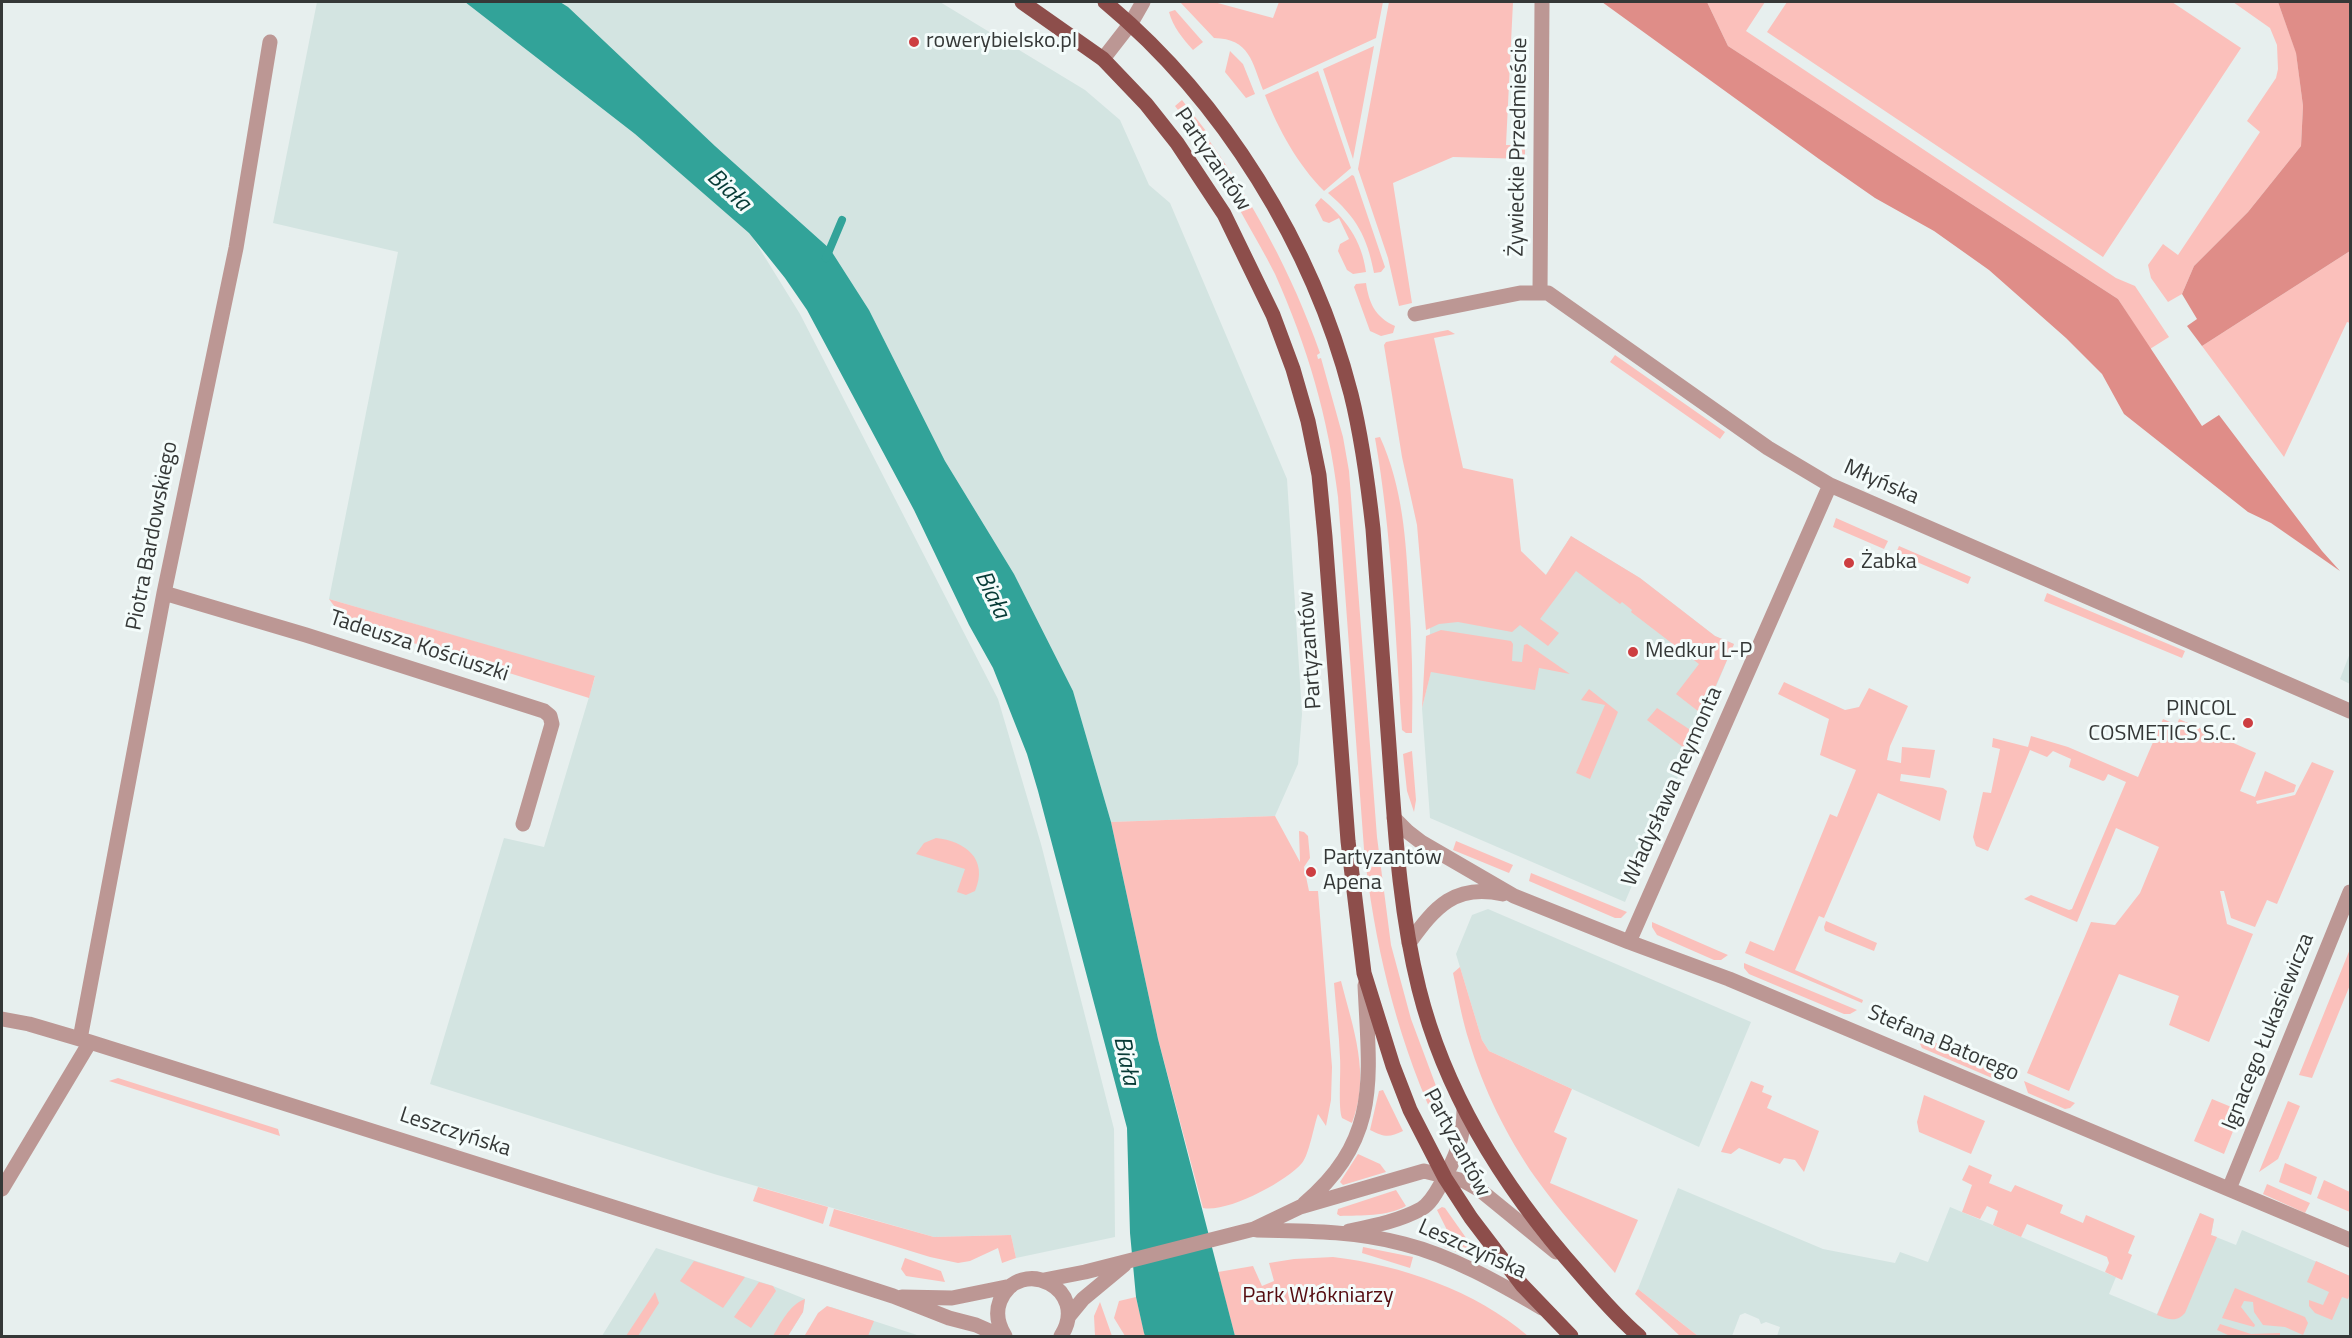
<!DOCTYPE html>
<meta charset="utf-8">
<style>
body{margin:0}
#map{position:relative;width:2352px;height:1338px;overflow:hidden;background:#e7efee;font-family:"Titillium Web",sans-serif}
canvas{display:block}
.frame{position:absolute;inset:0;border:3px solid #353837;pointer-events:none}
</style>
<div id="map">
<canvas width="2352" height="1338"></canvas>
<div class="frame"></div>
</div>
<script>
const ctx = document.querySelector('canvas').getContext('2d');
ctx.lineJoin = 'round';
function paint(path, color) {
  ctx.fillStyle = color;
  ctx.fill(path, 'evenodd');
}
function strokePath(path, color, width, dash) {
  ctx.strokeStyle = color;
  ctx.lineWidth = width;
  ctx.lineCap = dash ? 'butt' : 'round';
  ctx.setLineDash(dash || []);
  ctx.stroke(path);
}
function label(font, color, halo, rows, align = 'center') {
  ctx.font = font + ' "Titillium Web",sans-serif';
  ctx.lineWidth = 6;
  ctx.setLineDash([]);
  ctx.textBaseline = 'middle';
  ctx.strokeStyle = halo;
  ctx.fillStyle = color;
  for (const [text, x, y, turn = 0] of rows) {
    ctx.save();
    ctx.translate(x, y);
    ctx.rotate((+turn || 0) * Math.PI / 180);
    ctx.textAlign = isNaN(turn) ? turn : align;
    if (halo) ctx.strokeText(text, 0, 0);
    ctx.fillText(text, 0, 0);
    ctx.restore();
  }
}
const built = new Path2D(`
 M 317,2 L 465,2 L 635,134 L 750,233 L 800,314 L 998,699 L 1041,844 L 1114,1129 L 1115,1237 L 1016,1258 L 1011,1235 L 934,1237 L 714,1174 L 430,1084 L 504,838 L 544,847 L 595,677 L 329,599 L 398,252 L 273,223 Z
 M 560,2 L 940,2 L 1085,90 L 1120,120 L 1149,185 L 1170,203 L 1287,479 L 1302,714 L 1298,764 L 1275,816 L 1111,822 L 1073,691 L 1014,574 L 945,461 L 869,310 L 830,249 L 715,146 Z
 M 1571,536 L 1640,578 L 1715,636 L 1734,644 L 1625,902 L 1430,818 L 1422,708 L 1431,671 L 1429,593 L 1545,576 Z
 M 2350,653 L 2350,684 L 2340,679 Z
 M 1488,909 L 1751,1022 L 1699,1147 L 1489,1051 L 1482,1040 L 1456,954 L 1472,915 Z
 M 1678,1188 L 1823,1249 L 1895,1263 L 1900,1252 L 1928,1262 L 1950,1207 L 2116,1277 L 2109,1294 L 2157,1314 L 2200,1213 L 2214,1219 L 2211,1235 L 2236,1245 L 2242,1230 L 2350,1276 L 2350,1336 L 1777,1336 L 1780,1327 L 1766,1322 L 1761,1324 L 1759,1319 L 1745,1313 L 1740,1315 L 1732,1336 L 1698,1336 L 1638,1289 Z
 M 656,1248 L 773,1286 L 805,1299 L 803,1312 L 788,1336 L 602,1336 Z
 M 831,1307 L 874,1321 L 920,1336 L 810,1336 Z`);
const green = new Path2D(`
 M 1180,2 L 1214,2 L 1273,18 L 1279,2 L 1383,2 L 1376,38 L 1263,90 C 1252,62 1250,39 1214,38 Z
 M 1389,2 L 1513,2 L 1506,145 L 1525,145 L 1525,159 L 1453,157 L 1393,183 L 1412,303 L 1399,306 L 1388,258 L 1358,169 Z
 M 1707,2 L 1765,2 L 1746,31 L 2116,278 L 2135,286 L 2169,337 L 2150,349 L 2118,299 L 1728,46 Z
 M 1787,2 L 2172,2 L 2241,48 L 2103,257 L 1767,32 Z
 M 2233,2 L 2278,2 L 2296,52 L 2303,106 L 2301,146 L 2248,212 L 2194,266 L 2182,294 L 2168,302 L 2151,278 L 2148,265 L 2163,244 L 2178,255 L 2260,132 L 2247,121 L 2276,78 L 2278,69 L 2277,45 L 2270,28 Z
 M 1175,10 L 1203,42 L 1193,50 C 1183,39 1173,27 1169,12 Z
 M 1374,46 L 1353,159 L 1323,69 Z
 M 1230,51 L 1243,64 L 1255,94 L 1246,98 L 1225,72 Z
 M 1318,71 L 1351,168 L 1324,191 C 1298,165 1278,129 1265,95 Z
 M 1182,100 L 1206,131 L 1204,133 C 1253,202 1292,273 1320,353 L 1317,355 L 1318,359 L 1321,358 L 1343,437 L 1349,471 L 1377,837 L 1391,945 L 1411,1019 L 1445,1110 L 1433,1116 C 1395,1030 1374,942 1364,849 L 1338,497 C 1328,417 1308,348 1275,274 C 1265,254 1253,234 1242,214 C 1222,177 1201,139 1175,106 Z
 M 1352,175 L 1354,176 L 1385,267 L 1381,272 L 1374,273 C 1367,236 1356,217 1328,193 Z
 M 1321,198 C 1345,218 1362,240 1366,272 L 1353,274 L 1347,270 L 1338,251 L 1340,244 L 1349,239 L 1339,218 L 1329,223 L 1323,221 L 1315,205 Z
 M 2350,251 L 2350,323 L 2347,322 L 2284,457 L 2202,346 Z
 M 1366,283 C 1369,303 1375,317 1395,326 L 1393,333 L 1381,336 L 1370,331 L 1354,287 L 1356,284 Z
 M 1448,330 L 1455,334 L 1434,338 L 1463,468 L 1513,479 L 1521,551 L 1546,575 L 1571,536 L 1640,578 L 1715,636 L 1734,644 L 1703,715 L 1676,694 L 1699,664 L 1631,612 L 1632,610 L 1622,602 L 1620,604 L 1576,571 L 1540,619 L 1559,633 L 1548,646 L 1520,625 L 1512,632 L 1458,622 L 1439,624 L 1426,630 L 1417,525 L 1402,457 L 1384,345 L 1386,342 Z
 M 1615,355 L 1725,432 L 1720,439 L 1610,362 Z
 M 1380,437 C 1403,488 1406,540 1409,595 C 1412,641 1413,687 1412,733 L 1406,733 L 1402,730 C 1395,632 1392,534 1375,438 Z
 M 1836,518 L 1888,541 L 1884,549 L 1833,527 Z
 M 1899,546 L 1971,577 L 1968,584 L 1896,553 Z
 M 2047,593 L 2185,651 L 2182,658 L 2044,601 Z
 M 329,599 L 595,676 L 589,698 L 362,627 L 337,610 Z
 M 1441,630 L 1511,641 L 1513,644 L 1512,661 L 1522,662 L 1524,645 L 1527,644 L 1570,674 L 1539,668 L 1535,690 L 1431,672 L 1422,708 L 1426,636 Z
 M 1784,682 L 1845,710 L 1859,707 L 1869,688 L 1908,706 L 1890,746 L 1887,760 L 1901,763 L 1902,747 L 1935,750 L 1930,778 L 1901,774 L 1900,781 L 1943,788 L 1947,791 L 1940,821 L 1878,793 L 1824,918 L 1819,916 L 1795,970 L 1863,1000 L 1862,1003 L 1745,953 L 1750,941 L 1774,951 L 1830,814 L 1837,817 L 1856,770 L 1820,755 L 1829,719 L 1778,694 Z
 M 1589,689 L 1618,712 L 1590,779 L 1576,773 L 1605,705 L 1581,700 Z
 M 1657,708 L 1695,733 L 1688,751 L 1647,720 Z
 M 2163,719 L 2177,725 L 2179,719 L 2256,753 L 2240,791 L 2255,797 L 2265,771 L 2296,785 L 2294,792 L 2256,801 L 2257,804 L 2295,795 L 2312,762 L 2334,771 L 2277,904 L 2267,900 L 2255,927 L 2231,918 L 2224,891 L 2220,891 L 2227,924 L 2253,934 L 2209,1042 L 2169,1025 L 2179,996 L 2119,974 L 2069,1091 L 2027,1073 L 2091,922 L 2115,925 L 2140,893 L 2159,847 L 2116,828 L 2077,922 L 2024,899 L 2031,895 L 2069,910 L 2072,909 L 2126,782 L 2108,774 L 2105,780 L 2103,781 L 2069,767 L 2071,759 L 2053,751 L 2047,757 L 2030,750 L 1988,851 L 1976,846 L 1973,837 L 1983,792 L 1991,793 L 2000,749 L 1992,747 L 1993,738 L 2028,747 L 2031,736 L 2068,747 L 2138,777 Z
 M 1412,751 L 1416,800 L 1414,812 L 1407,791 L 1403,754 Z
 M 1275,816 L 1300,862 L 1299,831 L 1304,832 L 1308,836 L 1310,858 L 1304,867 L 1309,891 L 1318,891 L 1332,1067 L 1331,1100 L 1326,1126 L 1318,1114 C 1314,1125 1309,1155 1302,1163 C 1286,1182 1227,1213 1203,1208 L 1158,1039 L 1111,822 Z
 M 936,838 C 965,841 989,859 975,891 L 966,895 L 957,892 L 965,869 L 916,854 L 924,843 Z
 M 1456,841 L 1513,865 L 1509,873 L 1453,850 Z
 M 1531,873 L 1627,912 L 1621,918 L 1615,918 L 1529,881 Z
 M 1826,921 L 1877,943 L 1874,951 L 1825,931 L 1824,927 Z
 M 1652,922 L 1728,955 L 1721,960 L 1714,960 L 1657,935 L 1652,927 Z
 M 2350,949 L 2350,985 L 2312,1078 L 2299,1075 Z
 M 1744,963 L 1857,1010 L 1850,1014 L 1844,1014 L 1749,974 L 1744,968 Z
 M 1460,967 L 1482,1040 L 1489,1051 L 1572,1089 L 1554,1132 L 1567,1138 L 1550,1183 L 1638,1220 L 1615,1273 C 1588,1242 1559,1211 1535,1177 C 1507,1137 1483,1088 1469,1041 C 1462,1019 1458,996 1453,973 Z
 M 1341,981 C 1353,1028 1371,1075 1352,1123 L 1342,1118 C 1338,1108 1341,1072 1340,1058 C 1339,1033 1336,1008 1334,983 Z
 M 1915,1034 L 2012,1076 L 2006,1080 L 1999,1081 L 1922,1048 Z
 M 118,1078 L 278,1129 L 280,1136 L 109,1081 Z
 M 1751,1081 L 1764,1086 L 1762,1092 L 1772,1096 L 1767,1108 L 1819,1131 L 1804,1172 L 1795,1160 L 1784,1158 L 1780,1164 L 1739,1148 L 1731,1154 L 1721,1152 Z
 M 2024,1081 L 2075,1103 L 2070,1108 L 2065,1109 L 2028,1093 Z
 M 1383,1090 L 1403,1131 C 1389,1138 1384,1137 1370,1130 L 1379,1091 Z
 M 1924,1095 L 1985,1121 L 1971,1154 L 1919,1132 L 1917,1122 Z
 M 2212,1099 L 2241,1111 L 2224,1154 L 2194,1141 Z
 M 2288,1101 L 2300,1106 L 2278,1159 L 2259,1172 Z
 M 1358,1154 L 1380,1164 L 1386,1172 L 1343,1185 L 1340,1182 Z
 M 2285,1163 L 2317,1177 L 2311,1195 L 2279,1182 Z
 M 1969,1165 L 1992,1175 L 1989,1183 L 2011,1192 L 2015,1185 L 2063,1205 L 2060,1213 L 2083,1223 L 2086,1215 L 2135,1236 L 2128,1253 L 2132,1255 L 2122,1280 L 2105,1272 L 2109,1263 L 2107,1257 L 2027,1224 L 2021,1237 L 1993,1225 L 1998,1211 L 1987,1206 L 1980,1219 L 1962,1212 L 1972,1185 L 1962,1180 Z
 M 2324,1180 L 2350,1192 L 2350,1212 L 2317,1198 Z
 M 2267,1184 L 2310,1203 L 2305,1213 L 2263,1194 Z
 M 758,1187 L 828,1207 L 823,1224 L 753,1201 Z
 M 1396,1190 L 1406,1206 C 1386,1217 1362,1215 1340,1216 L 1337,1214 L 1338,1209 Z
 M 1442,1207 L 1445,1208 L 1476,1252 L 1476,1257 L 1472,1258 L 1444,1247 L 1448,1232 L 1437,1210 Z
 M 834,1209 L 934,1237 L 1011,1235 L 1016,1258 L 1002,1263 L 998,1248 L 970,1261 L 958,1263 L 930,1257 L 829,1226 Z
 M 2200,1213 L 2214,1219 L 2211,1235 L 2217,1237 L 2185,1313 C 2176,1323 2168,1319 2157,1315 Z
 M 1363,1247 L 1413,1257 L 1410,1268 L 1362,1253 Z
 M 1333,1257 C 1401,1265 1476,1291 1528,1336 L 1235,1336 L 1218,1272 L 1253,1266 L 1262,1286 L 1274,1281 L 1269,1263 L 1294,1259 Z
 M 905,1258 L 941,1271 L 945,1282 L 906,1276 L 901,1269 Z
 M 694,1261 L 745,1277 L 723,1308 L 680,1281 Z
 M 2316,1261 L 2350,1276 L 2350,1293 L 2348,1299 L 2342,1297 L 2332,1320 L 2315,1313 L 2309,1306 L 2309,1300 L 2323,1305 L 2329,1292 L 2307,1282 Z
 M 759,1282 L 773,1286 L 776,1291 L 751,1328 L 734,1317 Z
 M 2235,1288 L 2305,1317 L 2308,1323 L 2303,1335 L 2285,1327 L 2263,1325 L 2254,1312 L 2253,1302 L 2244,1301 L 2241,1307 L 2255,1325 L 2254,1327 L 2222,1318 Z
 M 1638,1289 L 1698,1336 L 1680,1336 L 1635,1294 Z
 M 655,1292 L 659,1303 L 638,1336 L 626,1336 Z
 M 1136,1297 L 1145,1336 L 1125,1336 L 1114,1318 L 1119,1301 Z
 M 805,1299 L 803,1312 L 788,1336 L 773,1336 C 781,1323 789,1305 805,1299 Z
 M 1100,1302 L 1112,1336 L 1095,1336 L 1094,1316 Z
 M 827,1306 L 874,1321 L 868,1336 L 807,1336 L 805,1335 L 818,1313 Z
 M 2220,1324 L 2251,1334 L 2280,1333 L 2280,1336 L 2230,1336 L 2217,1330 Z`);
const forest = new Path2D(`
 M 1602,2 L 1707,2 L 1728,46 L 2118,299 L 2202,426 L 2219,415 L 2322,551 L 2340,571 L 2271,523 L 2248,512 L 2124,414 L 2102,374 L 2066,338 L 1989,270 L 1934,231 L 1875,198 L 1819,159 Z
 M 2278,2 L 2350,2 L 2350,251 L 2202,346 L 2187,326 L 2197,319 L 2182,294 L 2194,266 L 2248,212 L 2301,146 L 2303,106 L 2296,53 Z`);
const water = new Path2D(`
 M 465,2 L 560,2 L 568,7 L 715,146 L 830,249 L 869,310 L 945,461 L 1014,574 L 1073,691 L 1111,822 L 1158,1039 L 1235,1336 L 1145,1336 L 1144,1333 L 1136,1297 L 1130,1233 L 1127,1128 L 1038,791 L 1027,754 L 993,668 L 969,625 L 914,510 L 807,310 L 785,278 L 749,233 L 635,134 Z`);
const stream = new Path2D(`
 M 826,258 L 842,220`);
const minor = new Path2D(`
 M 1103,59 L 1131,23 L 1143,2
 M 1540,292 L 1542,2
 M 1415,314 L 1520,293 L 1548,293 L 1768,448 L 1830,485 L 2350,711
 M 164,593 L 306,635 L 544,711 L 550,716 L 552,724 L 523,824
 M 1394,818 L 1408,832 L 1421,842 L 1514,896 L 1629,942 L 1729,979 L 2350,1240
 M 1629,942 L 1830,485
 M 1409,943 C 1435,907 1455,883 1503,894
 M 2,1019 L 29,1024 L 90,1042 L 825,1274 L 893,1296 L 949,1318 L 976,1325 L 1001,1336
 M 80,1039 L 164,593 L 236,248 L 270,42
 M 2,1189 L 90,1042
 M 2229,1189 L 2350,892
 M 1304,1204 C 1382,1138 1369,1076 1365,985
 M 1257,1230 C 1307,1231 1356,1231 1404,1244 C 1452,1256 1499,1283 1542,1308
 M 1349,1231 C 1373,1226 1399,1221 1421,1209 C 1430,1204 1436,1193 1441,1184 C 1455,1159 1464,1139 1464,1110
 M 1044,1280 L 1085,1272 L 1254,1229 L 1300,1207 L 1424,1171 L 1464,1181 L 1480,1190 L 1556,1252
 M 902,1297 L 952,1298 L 1011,1286
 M 1069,1316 L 1083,1299 L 1124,1265
 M 1005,1336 C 998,1325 995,1314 1000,1301 C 1020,1254 1091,1289 1061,1336`);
const major = new Path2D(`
 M 1022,2 L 1103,59 L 1146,104 L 1177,143 L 1224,214 L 1273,315 L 1293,369 L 1308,421 L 1319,475 L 1325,537 L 1348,841 L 1364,973 L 1393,1066 L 1410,1110 L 1445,1178 L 1471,1218 L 1522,1285 L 1571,1336
 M 1105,2 C 1223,100 1313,246 1351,394 C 1362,438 1368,484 1373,529 C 1378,601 1384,674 1389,746 C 1395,828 1399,909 1419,989 C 1446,1097 1506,1191 1580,1274 C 1598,1295 1618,1318 1639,1336`);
const markers = [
 [914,42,6,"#cd3e41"],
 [1849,563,6,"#cd3e41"],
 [1633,652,6,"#cd3e41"],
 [2248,723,6,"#cd3e41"],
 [1311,872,6,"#cd3e41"]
];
const poiNames = [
 ["rowerybielsko.pl",926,42],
 ["Żabka",1861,563],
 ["Medkur L-P",1645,652],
 ["PINCOL",2236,710,"right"],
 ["COSMETICS S.C.",2236,735,"right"],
 ["Partyzantów",1323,859],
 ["Apena",1323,884]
];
const streetNames = [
 ["Żywieckie Przedmieście",1519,147,-89],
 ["Partyzantów",1212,160,56],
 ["Młyńska",1881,483,24],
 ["Piotra Bardowskiego",153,536,-79],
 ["Tadeusza Kościuszki",419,647,18],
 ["Partyzantów",1311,650,-94],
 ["Władysława Reymonta",1673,787,-66],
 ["Ignacego Łukasiewicza",2269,1032,-68],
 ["Stefana Batorego",1943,1044,23],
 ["Leszczyńska",455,1133,18],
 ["Partyzantów",1456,1143,62],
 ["Leszczyńska",1472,1250,24]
];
const parkNames = [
 ["Park Włókniarzy",1318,1297]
];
const waterNames = [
 ["Biała",728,191,43],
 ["Biała",991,595,64],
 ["Biała",1125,1061,78]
];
paint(built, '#d3e4e1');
paint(green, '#fbc0bb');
paint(forest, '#df8d88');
paint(water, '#32a399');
strokePath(stream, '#32a399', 8);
strokePath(minor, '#bc9794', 15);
strokePath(major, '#8d4e4b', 15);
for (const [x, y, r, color] of markers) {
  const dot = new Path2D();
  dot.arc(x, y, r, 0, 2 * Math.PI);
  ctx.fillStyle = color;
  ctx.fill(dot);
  strokePath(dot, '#f4fcfb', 2);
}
label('22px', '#353837', '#f4fcfb', poiNames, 'left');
label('22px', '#353837', '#f4fcfb', streetNames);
label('22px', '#550c10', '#f4fcfb', parkNames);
label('italic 24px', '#073b36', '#f4fcfb', waterNames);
</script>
